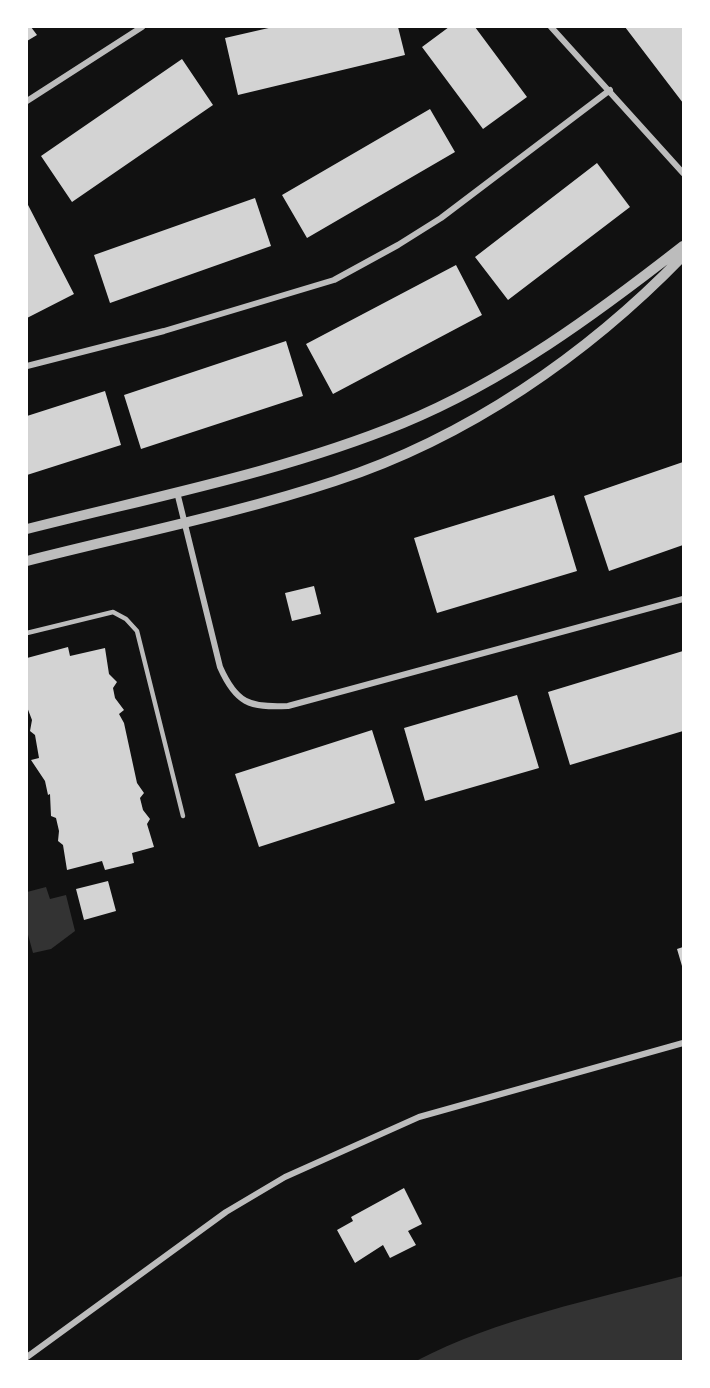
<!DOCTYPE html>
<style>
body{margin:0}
#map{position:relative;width:710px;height:1388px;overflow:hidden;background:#111;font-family:"Asap Condensed",sans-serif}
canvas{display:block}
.frame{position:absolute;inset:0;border:28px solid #fff;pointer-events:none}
</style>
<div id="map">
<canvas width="710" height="1388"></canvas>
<div class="frame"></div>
</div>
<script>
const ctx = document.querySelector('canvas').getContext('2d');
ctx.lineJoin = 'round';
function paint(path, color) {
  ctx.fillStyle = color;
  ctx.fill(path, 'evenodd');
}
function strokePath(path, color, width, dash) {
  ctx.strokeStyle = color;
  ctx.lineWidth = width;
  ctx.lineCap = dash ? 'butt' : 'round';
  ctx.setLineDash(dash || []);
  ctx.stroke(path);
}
const water = new Path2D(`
 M 46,887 L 50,899 L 66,895 L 75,931 L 51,949 L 33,953 L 27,931 L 27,892 Z
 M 683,1276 L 683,1361 L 416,1361 C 496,1319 595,1299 683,1276 Z`);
const building = new Path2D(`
 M 27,27 L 31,27 L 37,35 L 27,41 Z
 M 273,27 L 398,27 L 405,55 L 238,95 L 225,38 Z
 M 449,27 L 475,27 L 527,97 L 483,129 L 422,47 Z
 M 625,27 L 683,27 L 683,103 Z
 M 182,59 L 213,105 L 72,202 L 41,156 Z
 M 430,109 L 455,152 L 307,238 L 282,195 Z
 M 597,163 L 630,207 L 508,300 L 475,257 Z
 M 255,198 L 271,246 L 110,303 L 94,255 Z
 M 27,203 L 74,294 L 27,318 Z
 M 456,265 L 482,315 L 333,394 L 306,344 Z
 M 286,341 L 303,396 L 141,449 L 124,395 Z
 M 105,391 L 121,445 L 27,475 L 27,416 Z
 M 683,462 L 683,545 L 609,571 L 584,496 Z
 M 554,495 L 577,571 L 437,613 L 414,538 Z
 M 314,586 L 321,614 L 292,621 L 285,593 Z
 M 68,647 L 70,656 L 105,648 L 109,674 L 117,682 L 113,688 L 115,698 L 124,710 L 119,714 L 124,723 L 137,783 L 144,793 L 140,798 L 143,810 L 150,819 L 147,824 L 154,847 L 132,853 L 134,863 L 105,870 L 102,861 L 67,870 L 63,845 L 58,841 L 59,831 L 56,818 L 51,816 L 50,794 L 48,795 L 45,781 L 31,760 L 39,758 L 35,735 L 30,731 L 32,720 L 27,707 L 27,658 Z
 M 683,651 L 683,731 L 570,765 L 548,692 Z
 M 517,695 L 539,768 L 425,801 L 404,728 Z
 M 372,730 L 395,803 L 259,847 L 235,774 Z
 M 108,881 L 116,911 L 84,920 L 76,889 Z
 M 683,947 L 683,966 L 682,966 L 677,949 Z
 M 404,1188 L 422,1224 L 408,1231 L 416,1245 L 390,1258 L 383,1245 L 355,1263 L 337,1230 L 353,1221 L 351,1217 Z`);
const service = new Path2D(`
 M 27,633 L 113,612 L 126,619 L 137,631 L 183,816`);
const minor = new Path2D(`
 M 551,27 L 683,173
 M 27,101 L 142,27
 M 27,366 L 164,331 L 334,280 L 398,245 L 441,218 L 610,90
 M 177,492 L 220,667 C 236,703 249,708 288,706 L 683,599
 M 27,1357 L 226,1212 L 285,1177 L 419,1117 L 683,1043`);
const tertiary = new Path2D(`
 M 27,529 C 153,497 283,472 403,423 C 505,381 596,314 683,246
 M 27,561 C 129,535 235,514 335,481 C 467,438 587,355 683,256`);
paint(water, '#333');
paint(building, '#d3d3d3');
strokePath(service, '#bcbcbc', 4.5);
strokePath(minor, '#bcbcbc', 6);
strokePath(tertiary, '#bcbcbc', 10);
</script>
